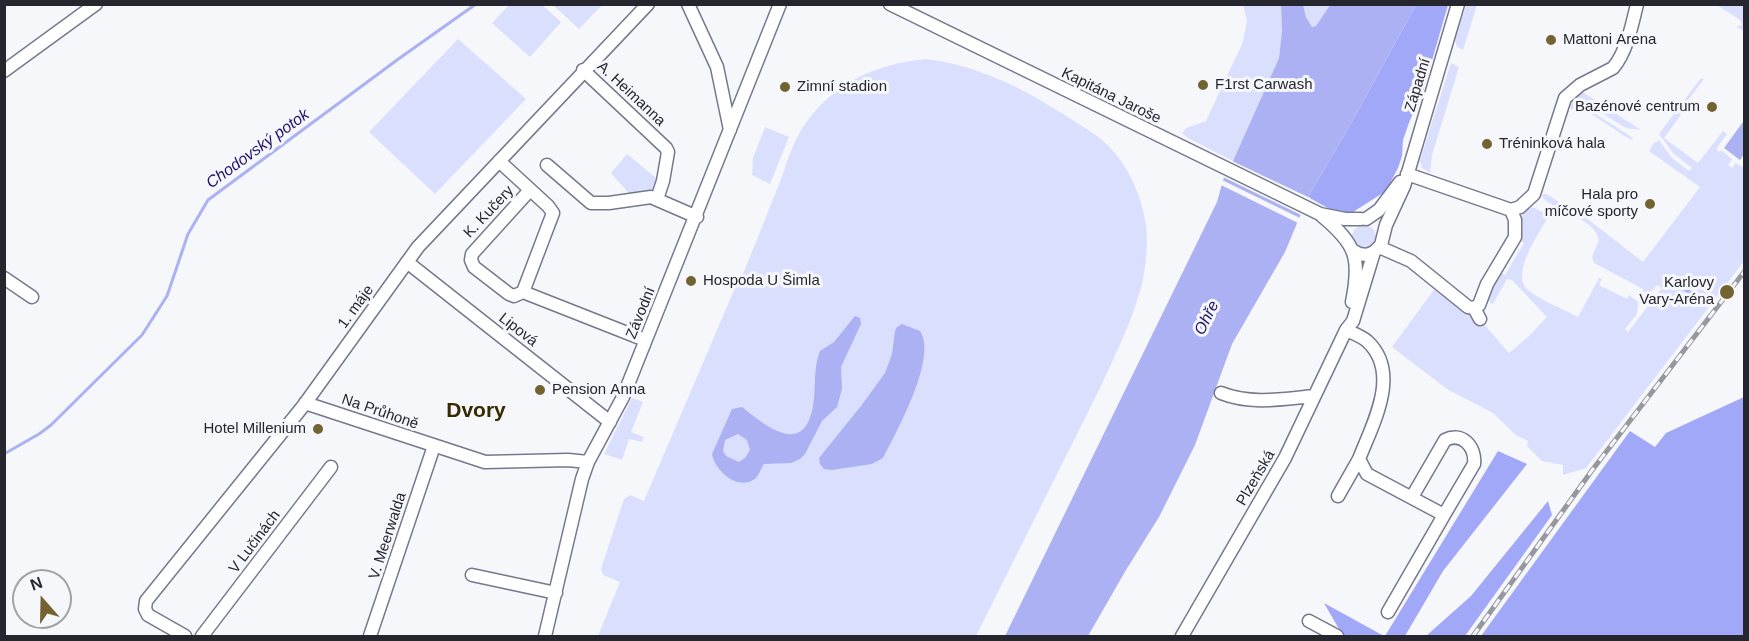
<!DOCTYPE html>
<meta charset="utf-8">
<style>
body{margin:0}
#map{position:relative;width:1749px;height:641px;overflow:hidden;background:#f6f7fb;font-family:Helvetica,sans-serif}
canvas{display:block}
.frame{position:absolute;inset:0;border:6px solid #25262e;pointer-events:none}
.north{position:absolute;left:12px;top:569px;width:60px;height:60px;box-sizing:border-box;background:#f6f7fb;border:2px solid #a2a3a9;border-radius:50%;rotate:340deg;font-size:16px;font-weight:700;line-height:24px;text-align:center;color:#25262e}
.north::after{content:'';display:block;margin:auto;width:21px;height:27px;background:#726331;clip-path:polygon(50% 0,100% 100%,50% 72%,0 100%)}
</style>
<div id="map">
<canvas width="1749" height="641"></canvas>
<div class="frame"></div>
<div class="north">N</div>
</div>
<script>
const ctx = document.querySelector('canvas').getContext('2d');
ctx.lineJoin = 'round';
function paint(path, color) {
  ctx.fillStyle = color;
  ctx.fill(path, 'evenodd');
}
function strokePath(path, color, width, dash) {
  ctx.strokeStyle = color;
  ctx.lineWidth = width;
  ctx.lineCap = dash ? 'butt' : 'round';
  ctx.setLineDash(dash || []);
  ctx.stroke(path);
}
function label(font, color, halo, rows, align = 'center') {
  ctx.font = font + ' Helvetica,sans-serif';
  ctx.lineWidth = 6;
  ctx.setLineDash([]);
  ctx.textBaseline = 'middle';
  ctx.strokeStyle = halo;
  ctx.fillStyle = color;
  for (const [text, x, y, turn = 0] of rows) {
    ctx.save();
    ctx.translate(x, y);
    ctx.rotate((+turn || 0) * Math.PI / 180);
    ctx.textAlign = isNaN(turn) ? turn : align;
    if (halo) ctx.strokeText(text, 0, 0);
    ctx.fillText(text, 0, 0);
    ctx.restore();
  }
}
const green = new Path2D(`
 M 510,4 L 542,5 L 561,22 L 530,57 L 492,23 Z
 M 553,5 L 602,5 L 579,29 Z
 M 1243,5 L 1281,5 L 1282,31 L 1279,58 L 1233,161 L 1188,138 L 1178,130 L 1183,133 L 1186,128 L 1206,121 L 1243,42 L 1247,21 Z
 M 1303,5 L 1330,5 L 1316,26 L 1312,27 L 1306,17 Z
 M 1466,5 L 1477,5 L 1463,50 L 1457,47 L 1455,40 Z
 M 1717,5 L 1744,5 L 1744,31 L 1736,27 L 1742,25 L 1740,20 Z
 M 458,39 L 526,99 L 435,194 L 369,132 Z
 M 926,59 C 976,65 1021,87 1063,114 C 1074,121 1086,128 1097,136 C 1124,156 1142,193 1146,226 C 1151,276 1133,316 1113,360 C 1097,395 1080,428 1063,462 C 1034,520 1005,578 976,636 L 598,636 L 620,582 L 603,575 L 601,569 L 624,499 L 630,495 L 644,501 L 740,276 L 742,276 C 755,245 767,214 780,182 C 786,166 791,147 800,132 C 829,85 873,64 926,59 Z
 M 1451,63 L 1459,67 L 1432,155 L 1430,173 L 1422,168 L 1420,160 Z
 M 1701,78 L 1704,79 L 1686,103 L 1688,105 L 1664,138 L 1698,163 L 1723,131 L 1727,134 L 1716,149 L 1719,152 L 1721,150 L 1732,159 L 1728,165 L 1732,168 L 1736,163 L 1743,167 L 1744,165 L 1744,261 L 1586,468 L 1563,475 L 1563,465 L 1542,461 L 1527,446 L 1528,441 L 1516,435 L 1493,413 L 1447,389 L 1392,347 L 1436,287 L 1483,323 L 1509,353 L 1528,337 L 1547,317 L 1512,280 L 1507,279 L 1493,304 L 1486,300 L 1499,271 L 1505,275 L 1524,243 L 1515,237 L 1523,212 L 1532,207 L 1545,213 L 1548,217 C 1539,234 1510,274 1528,290 C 1542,301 1563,309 1578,317 L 1599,278 L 1602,279 L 1599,285 L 1627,299 L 1629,295 L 1638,302 L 1637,314 L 1625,329 L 1628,332 L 1662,288 L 1657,285 L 1651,292 L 1643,292 L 1643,289 L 1594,263 L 1592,257 L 1599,240 C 1595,218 1556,212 1542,197 L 1543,194 L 1546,194 L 1589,220 L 1643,262 L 1700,187 L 1649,151 L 1654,143 L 1659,140 L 1672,158 L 1689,171 L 1692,168 L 1674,154 L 1659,134 Z
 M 1581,91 L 1641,130 L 1626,128 L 1578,98 L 1575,93 Z
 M 1571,98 L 1633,138 L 1631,140 L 1576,104 L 1572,110 L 1567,104 Z
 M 765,127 L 789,137 L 770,184 L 752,175 L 753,158 Z
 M 627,154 L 660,181 L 654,192 L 631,196 L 611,173 Z
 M1352 237a12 12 0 1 1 24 0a12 12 0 1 1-24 0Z
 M 632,398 L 643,402 L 631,432 L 644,437 L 642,442 L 629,439 L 622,460 L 604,454 Z`);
const forest = new Path2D(`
 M 1416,5 L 1448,5 L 1422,95 L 1410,120 L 1403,140 L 1402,156 L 1398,168 L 1386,191 L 1353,212 L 1345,213 L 1333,211 L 1308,197 L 1349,127 Z
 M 1744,397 L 1744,636 L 1481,636 L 1630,431 L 1655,447 L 1666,433 Z
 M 1498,451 L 1527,464 L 1443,571 L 1405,636 L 1385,636 Z
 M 1548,501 L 1552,515 L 1465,636 L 1426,636 L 1471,596 Z
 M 1324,603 L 1384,636 L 1343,636 Z`);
const water = new Path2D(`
 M 1281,5 L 1303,5 L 1306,17 L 1312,27 L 1316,26 L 1330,5 L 1416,5 L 1349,127 L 1308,197 L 1285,252 L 1232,344 L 1195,445 L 1159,517 L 1126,570 L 1088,636 L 1005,636 L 1217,202 L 1224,177 L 1233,161 L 1279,58 L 1282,31 Z
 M 1743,122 L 1744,154 L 1740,160 L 1724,148 Z
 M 855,316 L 860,318 L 861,324 L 841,367 L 842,389 L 837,407 L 822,421 L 805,454 L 800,459 L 791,463 L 764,464 C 760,469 759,477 753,480 C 736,490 715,470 712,454 L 732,409 L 742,407 C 767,427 804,457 813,406 C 816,388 813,368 820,351 L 834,342 ZM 738,434 L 747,440 L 750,450 L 745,458 L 739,462 L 726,456 L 723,451 L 725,440 Z
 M 902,324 L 920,331 C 938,357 896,433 883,458 L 872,464 L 832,470 L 824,469 L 820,464 L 819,458 L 861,406 L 885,373 L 892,354 L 895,331 L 897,327 Z`);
const pier = new Path2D(`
 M 1230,160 L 1310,198 L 1303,216 L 1221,176 Z
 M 1220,179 L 1302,219 L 1300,224 L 1219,184 Z`);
const stream = new Path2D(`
 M 1680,286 L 1706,303
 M 4,454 L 39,434 L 51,425 L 142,335 L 167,296 L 188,234 L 208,200 L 397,60 L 476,4`);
const minor = new Path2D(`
 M 688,4 L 717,67 L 730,130
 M 890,4 L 1320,214 L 1345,219 L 1361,219
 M 583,70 L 666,148 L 668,152 L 663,181 L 657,199
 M 4,71 L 96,4
 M 499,161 L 548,206 L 553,213 L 523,292 L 514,296 L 509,294 L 474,267 L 471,260 L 472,254 L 530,190
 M 547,165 L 591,203 L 609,203 L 651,197 L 697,217
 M 1407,174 L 1511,210
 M 1511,210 L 1520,207 L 1534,194 L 1565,98 L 1580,85 L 1613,68 C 1627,51 1632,25 1637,4
 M 1322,216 C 1356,244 1361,258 1352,302
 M 1366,219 L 1379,210 L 1400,182
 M 1379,247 L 1411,261 L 1468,307 L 1474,308 L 1479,305 L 1487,284 L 1515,237 L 1515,220 L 1511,210
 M 1352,250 L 1359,254 L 1367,255 L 1374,252 L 1381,245 L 1386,225 L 1404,186 L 1458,4
 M 407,262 L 610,422
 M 4,278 L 32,297
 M 523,292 L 645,340
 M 1474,308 L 1480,319
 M 1346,330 C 1353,333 1361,336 1367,341 C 1402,373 1372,425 1359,459 L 1367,474 L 1444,515 L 1388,612
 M 1221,393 C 1251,405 1283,399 1314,396
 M 305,403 L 485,462 L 568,460 L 588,462
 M 1338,496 L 1359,459
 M 1412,497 L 1445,440 C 1462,431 1476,447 1474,464 L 1444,515
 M 472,575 L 556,593
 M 1309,621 L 1337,636
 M 185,636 L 148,615 L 145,609 L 146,601 L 304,405 L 418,247 L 648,4
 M 202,636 L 331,467
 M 370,636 L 434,446
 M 545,636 L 582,479 L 588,462 L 623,397 L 780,4
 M 1182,636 L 1285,458 L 1346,330 L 1353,321 L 1374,252`);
const rail = new Path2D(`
 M 1473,636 L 1593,469 L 1744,272`);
const markers = [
 [1551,40,6,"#726331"],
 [1203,85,6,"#726331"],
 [785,87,6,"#726331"],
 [1712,107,6,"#726331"],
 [1487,144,6,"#726331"],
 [1650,204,6,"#726331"],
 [691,281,6,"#726331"],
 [1727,292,8,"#726331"],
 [540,390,6,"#726331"],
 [318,429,6,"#726331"]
];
const poiNames = [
 ["Mattoni Arena",1563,40],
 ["F1rst Carwash",1215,85],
 ["Zimní stadion",797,87],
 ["Bazénové centrum",1700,107,"right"],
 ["Tréninková hala",1499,144],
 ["Hala pro",1638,195,"right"],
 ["míčové sporty",1638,212,"right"],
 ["Hospoda U Šimla",703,281],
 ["Karlovy",1714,283,"right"],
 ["Vary-Aréna",1714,300,"right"],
 ["Pension Anna",552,390],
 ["Hotel Millenium",306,429,"right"]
];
const streetNames = [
 ["Západní",1418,85,-73],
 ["A. Heimanna",631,94,43],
 ["Kapitána Jaroše",1111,96,26],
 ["K. Kučery",489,212,-47],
 ["1. máje",356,307,-54],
 ["Závodní",641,313,-68],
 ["Lipová",518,330,38],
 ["Na Průhoně",380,412,19],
 ["Plzeňská",1256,478,-60],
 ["V. Meerwalda",388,536,-72],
 ["V Lučinách",255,542,-53]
];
const waterNames = [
 ["Chodovský potok",258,149,-36],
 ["Ohře",1207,318,-64]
];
const districtNames = [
 ["Dvory",476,411]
];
paint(green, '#dbdffe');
paint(forest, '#a2a8f8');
paint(water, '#abb1f2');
paint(pier, '#f6f7fb');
strokePath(stream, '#abb1f2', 3);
strokePath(minor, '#76788c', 15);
strokePath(minor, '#fff', 12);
strokePath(rail, '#97989e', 5);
strokePath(rail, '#f6f7fb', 3, [9]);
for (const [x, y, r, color] of markers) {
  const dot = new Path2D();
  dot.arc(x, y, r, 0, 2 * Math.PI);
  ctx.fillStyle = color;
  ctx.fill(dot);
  strokePath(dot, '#f6f7fb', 2);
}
label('15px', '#25262e', '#f6f7fb', poiNames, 'left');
label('15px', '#25262e', '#f6f7fb', streetNames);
label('italic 16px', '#23136f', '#f6f7fb', waterNames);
label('bold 21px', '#362b00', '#f6f7fb', districtNames);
</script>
